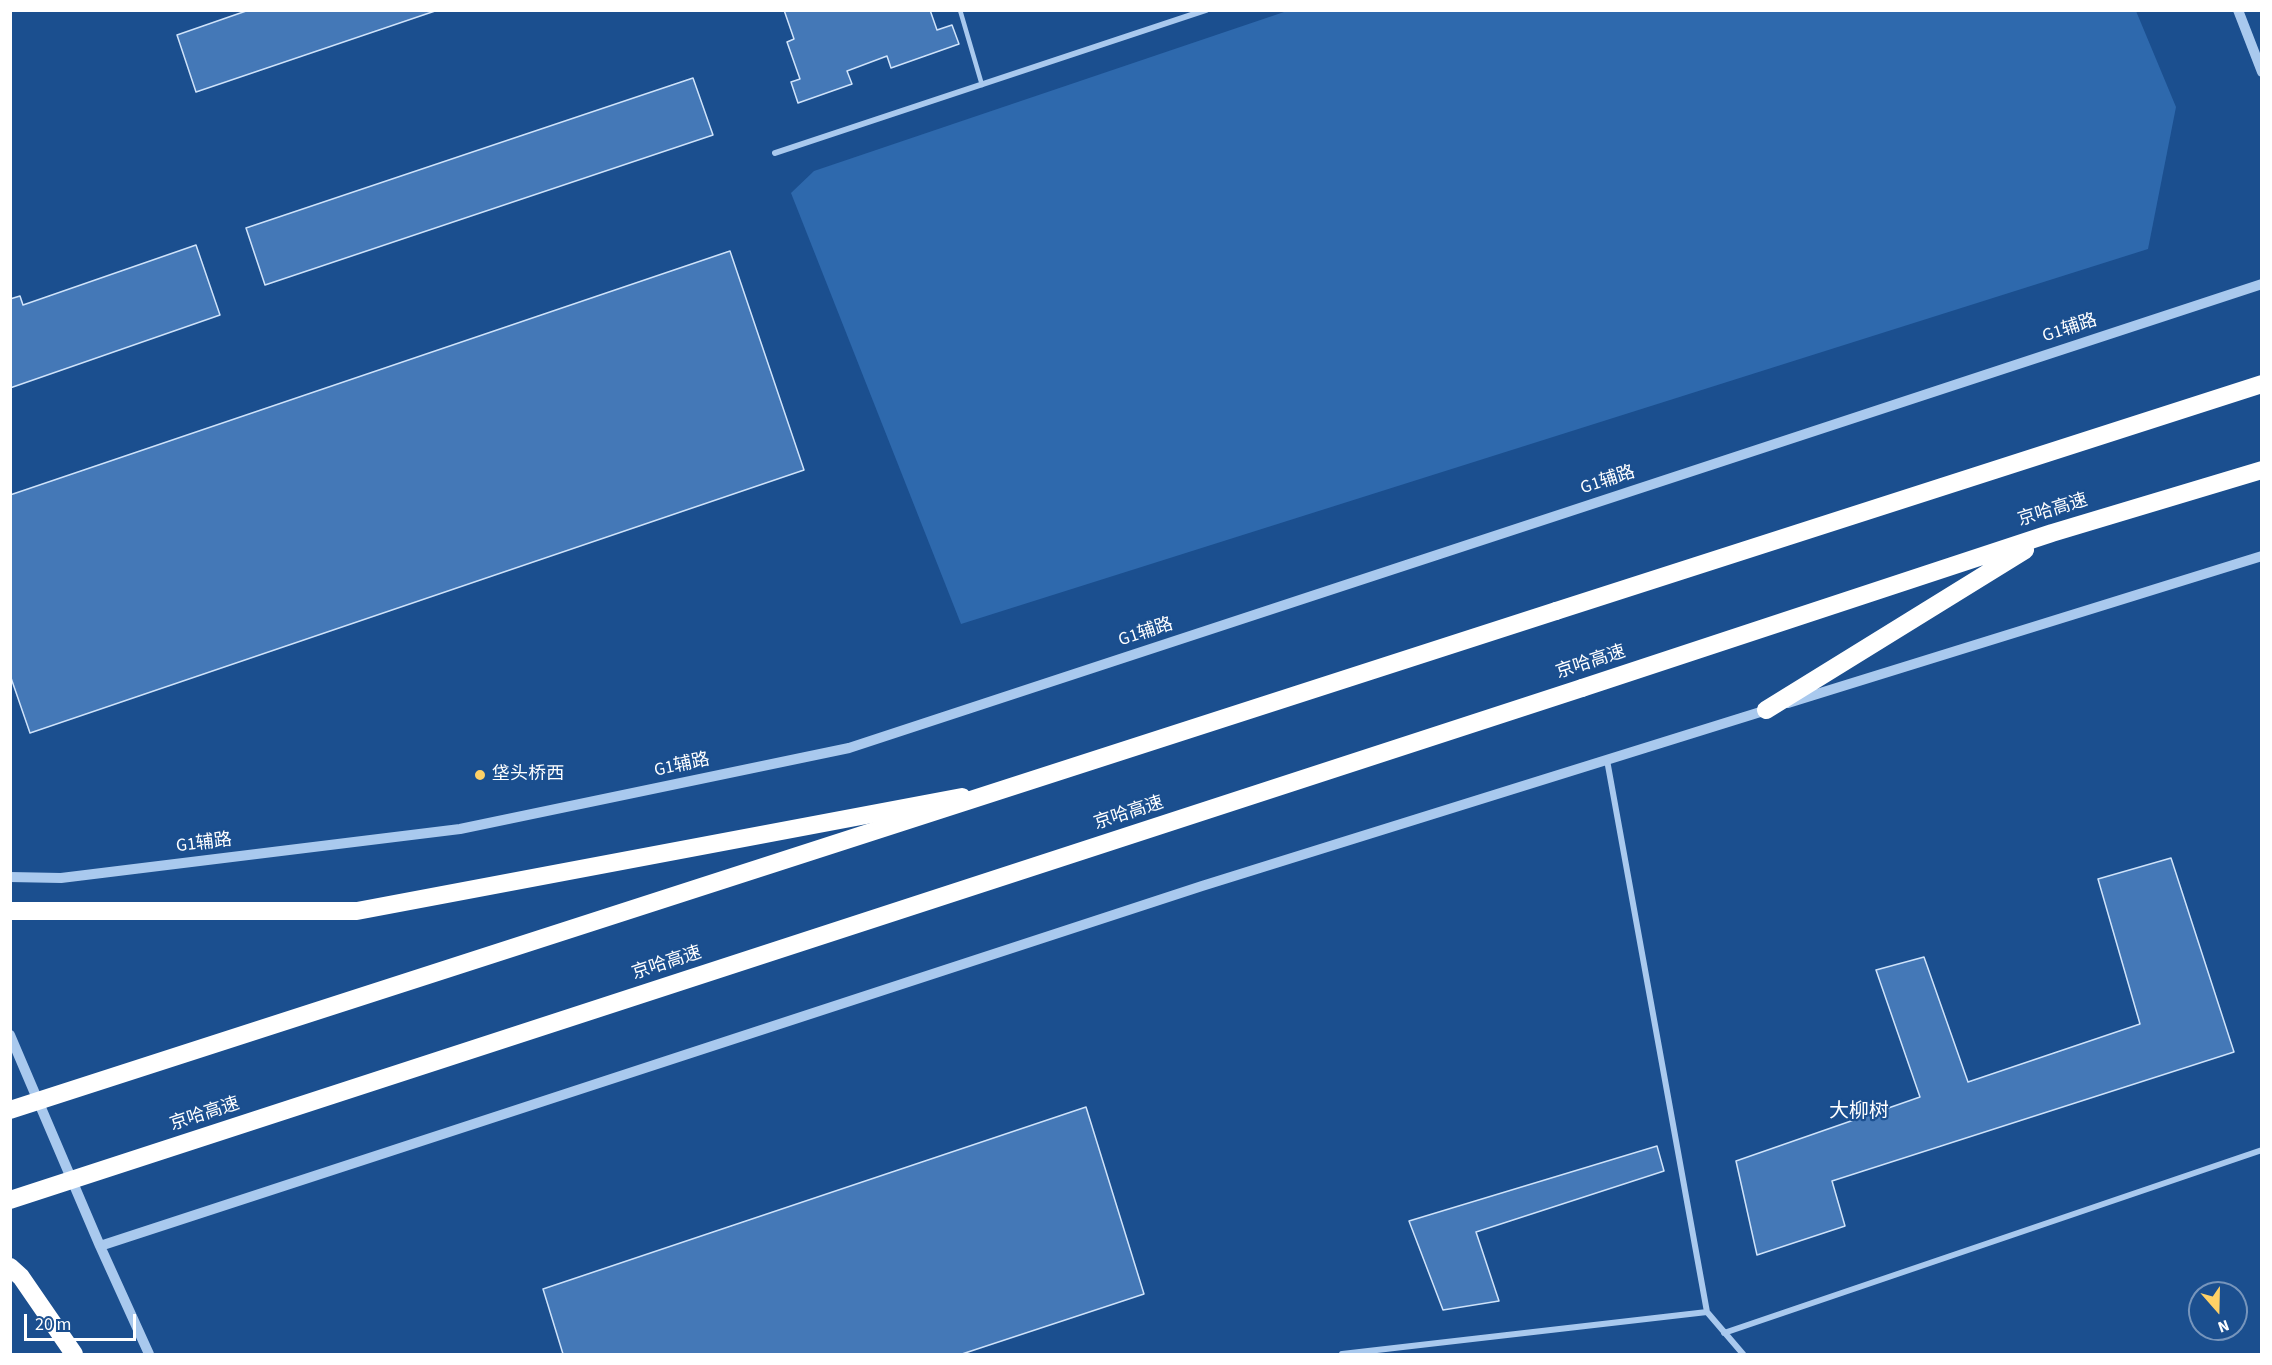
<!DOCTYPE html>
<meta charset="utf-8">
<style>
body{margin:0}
#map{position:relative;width:2272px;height:1365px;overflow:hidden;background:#1b4f8f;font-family:"Source Sans 3",sans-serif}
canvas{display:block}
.frame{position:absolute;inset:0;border:12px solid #fff;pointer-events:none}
.north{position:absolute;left:2188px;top:1281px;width:60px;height:60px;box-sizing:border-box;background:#1b4f8f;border:2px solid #7695bc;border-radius:50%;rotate:160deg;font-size:16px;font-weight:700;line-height:24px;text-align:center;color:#fff}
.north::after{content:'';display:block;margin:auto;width:21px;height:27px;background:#ffd166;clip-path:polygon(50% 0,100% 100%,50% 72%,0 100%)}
.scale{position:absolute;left:24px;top:1314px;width:112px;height:27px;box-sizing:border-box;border:3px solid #fff;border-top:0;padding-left:8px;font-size:18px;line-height:21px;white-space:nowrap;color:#fff;-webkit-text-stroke:4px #1b4f8f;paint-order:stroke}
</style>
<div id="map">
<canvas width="2272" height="1365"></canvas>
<div class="frame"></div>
<div class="north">N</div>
<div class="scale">20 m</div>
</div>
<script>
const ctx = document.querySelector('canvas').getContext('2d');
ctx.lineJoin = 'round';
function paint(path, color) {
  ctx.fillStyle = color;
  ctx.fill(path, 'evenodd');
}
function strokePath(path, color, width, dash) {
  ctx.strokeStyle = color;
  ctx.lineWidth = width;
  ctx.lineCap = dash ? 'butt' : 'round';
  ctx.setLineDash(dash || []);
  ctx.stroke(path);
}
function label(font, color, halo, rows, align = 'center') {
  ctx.font = font + ' "Source Sans 3","Noto Sans SC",sans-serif';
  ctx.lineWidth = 4.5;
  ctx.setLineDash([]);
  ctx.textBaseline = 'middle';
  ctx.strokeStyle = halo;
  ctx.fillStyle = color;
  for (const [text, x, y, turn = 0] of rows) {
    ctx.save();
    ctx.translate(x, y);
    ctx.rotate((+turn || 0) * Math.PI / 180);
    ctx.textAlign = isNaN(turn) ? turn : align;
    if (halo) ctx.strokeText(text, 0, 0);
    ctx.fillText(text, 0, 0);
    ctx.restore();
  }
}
const green = new Path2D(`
 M 1287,11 L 2136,11 L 2176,107 L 2148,249 L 961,624 L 791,193 L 814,171 Z`);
const building = new Path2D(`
 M 249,10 L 438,10 L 196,92 L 177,35 Z
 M 784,10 L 930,10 L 937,30 L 952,25 L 959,44 L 891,68 L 887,56 L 847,71 L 852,84 L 798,103 L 791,82 L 800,79 L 787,42 L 794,39 Z
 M 693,78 L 713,135 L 265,285 L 246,228 Z
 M 196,245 L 220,315 L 10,388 L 10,299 L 20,296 L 23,305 Z
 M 730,251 L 804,470 L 30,733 L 10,675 L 10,495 Z
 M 2171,858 L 2234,1052 L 1832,1181 L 1845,1226 L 1757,1255 L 1736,1161 L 1920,1097 L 1876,970 L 1924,957 L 1968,1082 L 2140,1024 L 2098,879 Z
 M 1086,1107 L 1144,1294 L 962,1354 L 563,1354 L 543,1289 Z
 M 1657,1146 L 1664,1171 L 1476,1232 L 1499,1301 L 1443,1310 L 1409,1221 Z`);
const service = new Path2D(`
 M 960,10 L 982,85`);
const minor = new Path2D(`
 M 775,153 L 1206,10
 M 1607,760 L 1707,1312 L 1743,1354
 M 1724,1333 L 2262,1150
 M 1342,1354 L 1707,1312`);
const tertiary = new Path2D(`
 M 2238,10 L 2262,72
 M 1788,703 L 2262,556
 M 10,877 L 61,878 L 460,829 L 849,748 L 2262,284
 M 10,1035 L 100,1246 L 149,1354
 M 100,1246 L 1202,886 L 1770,709`);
const motorway = new Path2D(`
 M 1556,611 L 2262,384
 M 1582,688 L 2052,533 L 2262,470
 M 1766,710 L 2025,550
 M 10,911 L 357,911 L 962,797
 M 10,1267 L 21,1277 L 74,1354`);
const motorwayBridge = new Path2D(`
 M 10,1110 L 1556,611
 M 10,1200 L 1582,688`);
const markers = [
 [480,775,6,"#ffd166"]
];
const streetNames = [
 ["G1辅路",2070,329,-18],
 ["G1辅路",1608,481,-18],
 ["京哈高速",2053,511,-17],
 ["G1辅路",1146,633,-18],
 ["京哈高速",1591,663,-18],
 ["G1辅路",682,766,-12],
 ["京哈高速",1129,814,-18],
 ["G1辅路",204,844,-7],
 ["京哈高速",667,964,-18],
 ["京哈高速",205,1115,-18]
];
const poiNames = [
 ["垡头桥西",492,775]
];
const neighbourhoodNames = [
 ["大柳树",1859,1113]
];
paint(green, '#2e69ad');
paint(building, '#4478b7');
strokePath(building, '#cfe3fa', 1.5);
strokePath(service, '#a9c9ee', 4.5);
strokePath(minor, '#a9c9ee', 6);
strokePath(tertiary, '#a9c9ee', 10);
strokePath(motorway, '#fff', 18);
strokePath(motorwayBridge, '#fff', 18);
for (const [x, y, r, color] of markers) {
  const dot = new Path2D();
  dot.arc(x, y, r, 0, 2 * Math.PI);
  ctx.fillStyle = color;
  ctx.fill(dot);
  strokePath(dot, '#1b4f8f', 2);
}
label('18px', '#fff', '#1b4f8f', streetNames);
label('18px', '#fff', '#1b4f8f', poiNames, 'left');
label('20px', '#fff', '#1b4f8f', neighbourhoodNames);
</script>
